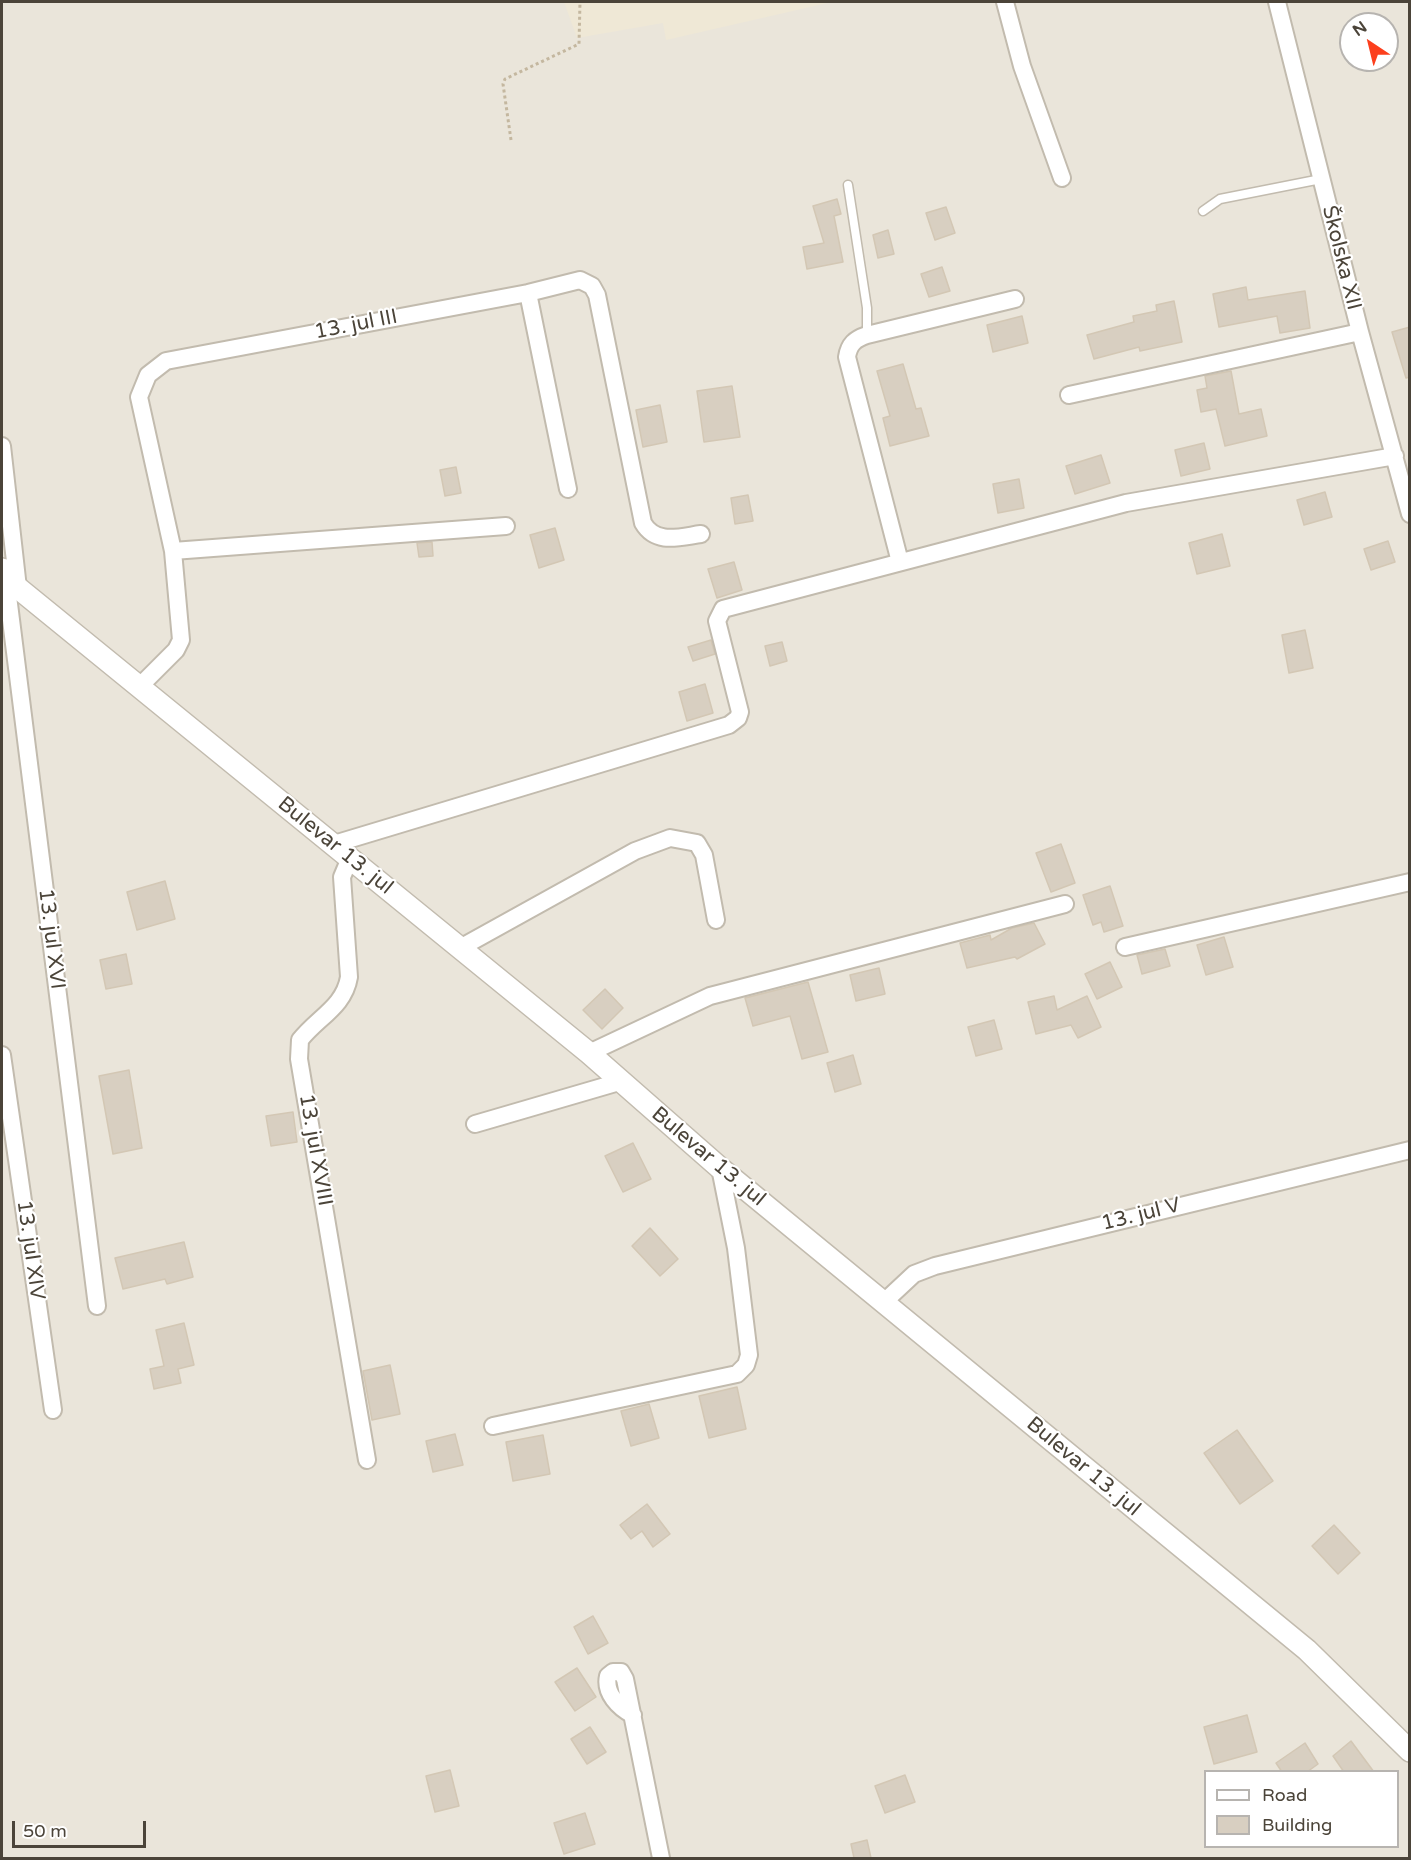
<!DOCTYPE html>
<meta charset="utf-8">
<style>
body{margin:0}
#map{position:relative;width:1411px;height:1860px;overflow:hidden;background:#f6f3ec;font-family:"Varela Round",sans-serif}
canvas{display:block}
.frame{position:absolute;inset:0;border:3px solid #4b4439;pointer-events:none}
.legend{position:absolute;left:1204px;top:1770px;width:195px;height:78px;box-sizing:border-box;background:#fff;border:2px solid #b7b4b0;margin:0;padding:8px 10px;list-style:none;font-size:18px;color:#4b4439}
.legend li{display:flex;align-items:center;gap:12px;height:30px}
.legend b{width:30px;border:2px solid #b7b4b0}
.north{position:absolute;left:1339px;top:12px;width:60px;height:60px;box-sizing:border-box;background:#fff;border:2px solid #b7b4b0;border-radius:50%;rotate:325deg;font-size:16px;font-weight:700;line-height:24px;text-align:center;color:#4b4439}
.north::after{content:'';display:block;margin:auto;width:21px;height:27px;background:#fc3f1d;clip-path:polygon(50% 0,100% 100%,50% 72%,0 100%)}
.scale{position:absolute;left:12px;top:1821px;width:134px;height:27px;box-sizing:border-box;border:3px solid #4b4439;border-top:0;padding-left:8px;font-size:18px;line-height:21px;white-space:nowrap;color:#4b4439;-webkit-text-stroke:4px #fff;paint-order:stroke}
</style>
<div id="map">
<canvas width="1411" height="1860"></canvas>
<div class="frame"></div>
<ul class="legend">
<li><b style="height:8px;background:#fff"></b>Road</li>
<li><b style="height:16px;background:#d8cfc1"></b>Building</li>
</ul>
<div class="north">N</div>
<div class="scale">50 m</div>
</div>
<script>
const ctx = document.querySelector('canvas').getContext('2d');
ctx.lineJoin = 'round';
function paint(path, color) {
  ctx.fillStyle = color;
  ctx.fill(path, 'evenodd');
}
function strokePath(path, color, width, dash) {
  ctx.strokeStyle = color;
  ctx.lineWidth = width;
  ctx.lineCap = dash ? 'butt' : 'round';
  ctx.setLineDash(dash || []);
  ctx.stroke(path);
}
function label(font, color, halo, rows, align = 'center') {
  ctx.font = font + ' "Varela Round",sans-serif';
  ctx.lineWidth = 4.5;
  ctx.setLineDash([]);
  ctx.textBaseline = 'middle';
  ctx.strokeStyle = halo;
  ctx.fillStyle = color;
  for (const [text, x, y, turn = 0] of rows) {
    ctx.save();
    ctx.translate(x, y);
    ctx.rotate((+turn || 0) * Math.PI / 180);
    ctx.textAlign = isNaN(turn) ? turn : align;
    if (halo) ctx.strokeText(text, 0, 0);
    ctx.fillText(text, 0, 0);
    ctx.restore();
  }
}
const residential = new Path2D(`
 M 2,2 L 1409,2 L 1409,1858 L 2,1858 ZM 1351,24 L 1387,24 L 1387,60 L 1351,60 ZM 1206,1772 L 1398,1772 L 1398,1846 L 1206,1846 Z`);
const education = new Path2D(`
 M 564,2 L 832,2 L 666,40 L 663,23 L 577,38 Z`);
const building = new Path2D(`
 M 837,199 L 841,214 L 834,216 L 843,262 L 807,269 L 803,247 L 824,243 L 813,206 Z
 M 946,207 L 955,233 L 935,240 L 926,213 Z
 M 888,230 L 894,254 L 878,258 L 873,235 Z
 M 942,267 L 950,291 L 929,297 L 921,274 Z
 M 1246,287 L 1248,300 L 1305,291 L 1310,328 L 1280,333 L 1277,316 L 1219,327 L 1213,294 Z
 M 1174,301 L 1182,342 L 1140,351 L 1139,347 L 1094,359 L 1087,335 L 1134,322 L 1133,316 L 1157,311 L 1156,305 Z
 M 1022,316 L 1028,343 L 993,352 L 987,325 Z
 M 1410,327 L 1410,377 L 1406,378 L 1392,332 Z
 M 903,364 L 916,409 L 921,408 L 929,436 L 890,446 L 883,418 L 890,416 L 877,371 Z
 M 1231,371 L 1239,414 L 1261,409 L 1267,436 L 1225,446 L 1216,409 L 1201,412 L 1197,390 L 1207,388 L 1205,376 Z
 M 732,386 L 740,437 L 704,442 L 697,391 Z
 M 660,405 L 667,442 L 643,447 L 636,410 Z
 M 1204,443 L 1210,469 L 1181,476 L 1175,450 Z
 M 1101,455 L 1110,483 L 1075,494 L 1066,466 Z
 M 456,467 L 461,493 L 445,496 L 440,470 Z
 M 1019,479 L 1024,508 L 998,513 L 993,484 Z
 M 1325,492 L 1332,517 L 1304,525 L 1297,500 Z
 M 748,495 L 753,521 L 735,524 L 731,498 Z
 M 555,528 L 564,560 L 539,568 L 530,535 Z
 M 1222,534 L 1230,566 L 1197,574 L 1189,543 Z
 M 1388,541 L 1395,562 L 1371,570 L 1364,549 Z
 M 432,542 L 433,556 L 419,557 L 417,543 Z
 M 734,562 L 742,590 L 717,598 L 708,569 Z
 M 1305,630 L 1313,668 L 1289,673 L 1282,635 Z
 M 711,640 L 715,654 L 693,661 L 688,647 Z
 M 782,642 L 787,661 L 770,666 L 765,646 Z
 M 705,684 L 713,713 L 687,721 L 679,692 Z
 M 1061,844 L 1075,883 L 1051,892 L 1036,853 Z
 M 165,881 L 175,919 L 137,930 L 127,892 Z
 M 1110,886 L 1123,926 L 1104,932 L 1101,922 L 1093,925 L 1083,895 Z
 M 1034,923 L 1045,944 L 1017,959 L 1015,957 L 967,968 L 960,943 L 990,935 L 991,940 L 1012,928 Z
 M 1224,937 L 1233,967 L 1206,975 L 1197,945 Z
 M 1165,949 L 1170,966 L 1142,974 L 1137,955 Z
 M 126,954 L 132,984 L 106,989 L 100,960 Z
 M 1110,962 L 1122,987 L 1097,999 L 1085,974 Z
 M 879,968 L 885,994 L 856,1001 L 850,975 Z
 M 808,982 L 828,1052 L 802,1059 L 790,1016 L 753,1026 L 745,998 Z
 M 605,989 L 623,1008 L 602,1029 L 583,1010 Z
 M 1054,996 L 1057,1010 L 1087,996 L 1101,1027 L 1078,1038 L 1071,1025 L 1036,1034 L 1028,1002 Z
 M 994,1020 L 1002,1049 L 976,1056 L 968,1027 Z
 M 853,1055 L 861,1084 L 835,1092 L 827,1063 Z
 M 129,1070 L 142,1148 L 113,1154 L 99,1076 Z
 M 293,1112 L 297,1142 L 271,1146 L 266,1116 Z
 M 633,1143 L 651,1179 L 623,1192 L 605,1156 Z
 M 650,1228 L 678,1259 L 660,1276 L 632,1246 Z
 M 184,1242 L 193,1277 L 167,1284 L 165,1279 L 123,1289 L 115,1258 Z
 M 184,1323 L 194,1365 L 178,1369 L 181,1383 L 154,1389 L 150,1369 L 164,1366 L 156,1330 Z
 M 390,1365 L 400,1414 L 372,1420 L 363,1371 Z
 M 737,1387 L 746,1429 L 709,1438 L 699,1396 Z
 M 649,1404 L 659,1438 L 631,1446 L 621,1411 Z
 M 1237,1430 L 1273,1481 L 1240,1504 L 1204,1453 Z
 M 455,1434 L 463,1465 L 433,1472 L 426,1441 Z
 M 543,1435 L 550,1474 L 513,1481 L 506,1442 Z
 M 647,1504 L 670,1534 L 653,1547 L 642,1531 L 631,1539 L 620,1525 Z
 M 1334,1525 L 1360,1553 L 1338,1574 L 1312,1546 Z
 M 593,1616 L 608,1643 L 588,1654 L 574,1627 Z
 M 577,1668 L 596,1697 L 575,1711 L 555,1682 Z
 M 1247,1715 L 1257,1752 L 1214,1764 L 1204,1727 Z
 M 590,1727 L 606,1752 L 587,1764 L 571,1739 Z
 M 1351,1741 L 1374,1772 L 1344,1772 L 1333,1756 Z
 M 1305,1743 L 1318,1764 L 1307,1772 L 1282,1772 L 1276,1763 Z
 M 450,1770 L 459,1806 L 435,1812 L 426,1776 Z
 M 905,1775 L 915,1802 L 885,1813 L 875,1786 Z
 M 585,1813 L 595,1844 L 564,1854 L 554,1823 Z
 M 867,1840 L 871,1858 L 854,1858 L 851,1844 Z`);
const path = new Path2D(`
 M 511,140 L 503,84 L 505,79 L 579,44 L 580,2`);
const service = new Path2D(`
 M 848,185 L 867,308 L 867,335
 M 1203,211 L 1220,199 L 1321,179`);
const minor = new Path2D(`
 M 1005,2 L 1022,66 L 1062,178
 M 1277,2 L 1360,332 L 1410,514
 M 528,293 L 568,489
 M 1069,395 L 1360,332
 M 2,446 L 18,588
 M 173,551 L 506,526
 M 900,562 L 847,357 C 849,344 855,339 867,335 L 1015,299
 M 5,572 L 97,1306
 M 140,686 L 176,650 L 181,640 L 173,551 L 139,397 L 148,375 L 166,361 L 528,293 L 580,280 L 592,286 L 597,295 L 643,523 C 656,545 679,537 701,534
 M 334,844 L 729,725 L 738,718 L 740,712 L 717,621 L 723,609 L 1126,503 L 1395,456
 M 350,858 L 342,877 L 349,977 C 344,1007 318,1017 300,1040 L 299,1059 L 367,1460
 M 1125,947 L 1410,882
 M 460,948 L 635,851 L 670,838 L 697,843 L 704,855 L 716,920
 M 589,1053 L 710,996 L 1065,904
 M 2,1055 L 53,1410
 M 475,1124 L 619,1082
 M 884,1302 L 914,1274 L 935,1266 L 1410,1150
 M 493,1426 L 737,1374 L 746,1365 L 749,1355 L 736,1248 L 720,1168
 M 633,1715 C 619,1708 604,1693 608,1676 L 613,1672 L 621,1672 L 625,1679 L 661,1858`);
const tertiary = new Path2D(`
 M 2,569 L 18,588 L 589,1053 L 720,1168 L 1307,1650 L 1410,1751`);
const streetNames = [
 ["Školska XII",1341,258,76],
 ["13. jul III",356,325,-11],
 ["Bulevar 13. jul",335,846,39],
 ["13. jul XVI",51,939,83],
 ["13. jul XVIII",315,1150,80],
 ["Bulevar 13. jul",708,1157,40],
 ["13. jul V",1141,1215,-14],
 ["13. jul XIV",30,1250,82],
 ["Bulevar 13. jul",1083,1467,40]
];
paint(residential, '#eae5da');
paint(education, '#efe8d6');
paint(building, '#d8cfc1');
strokePath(building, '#d3c7b4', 1.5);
strokePath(service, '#c2bbae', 11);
strokePath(minor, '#c2bbae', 20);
strokePath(tertiary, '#c2bbae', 24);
strokePath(path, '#c4b79f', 3, [3, 3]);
strokePath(service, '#fff', 8);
strokePath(minor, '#fff', 16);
strokePath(tertiary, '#fff', 21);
label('21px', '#4b4439', '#fff', streetNames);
</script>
